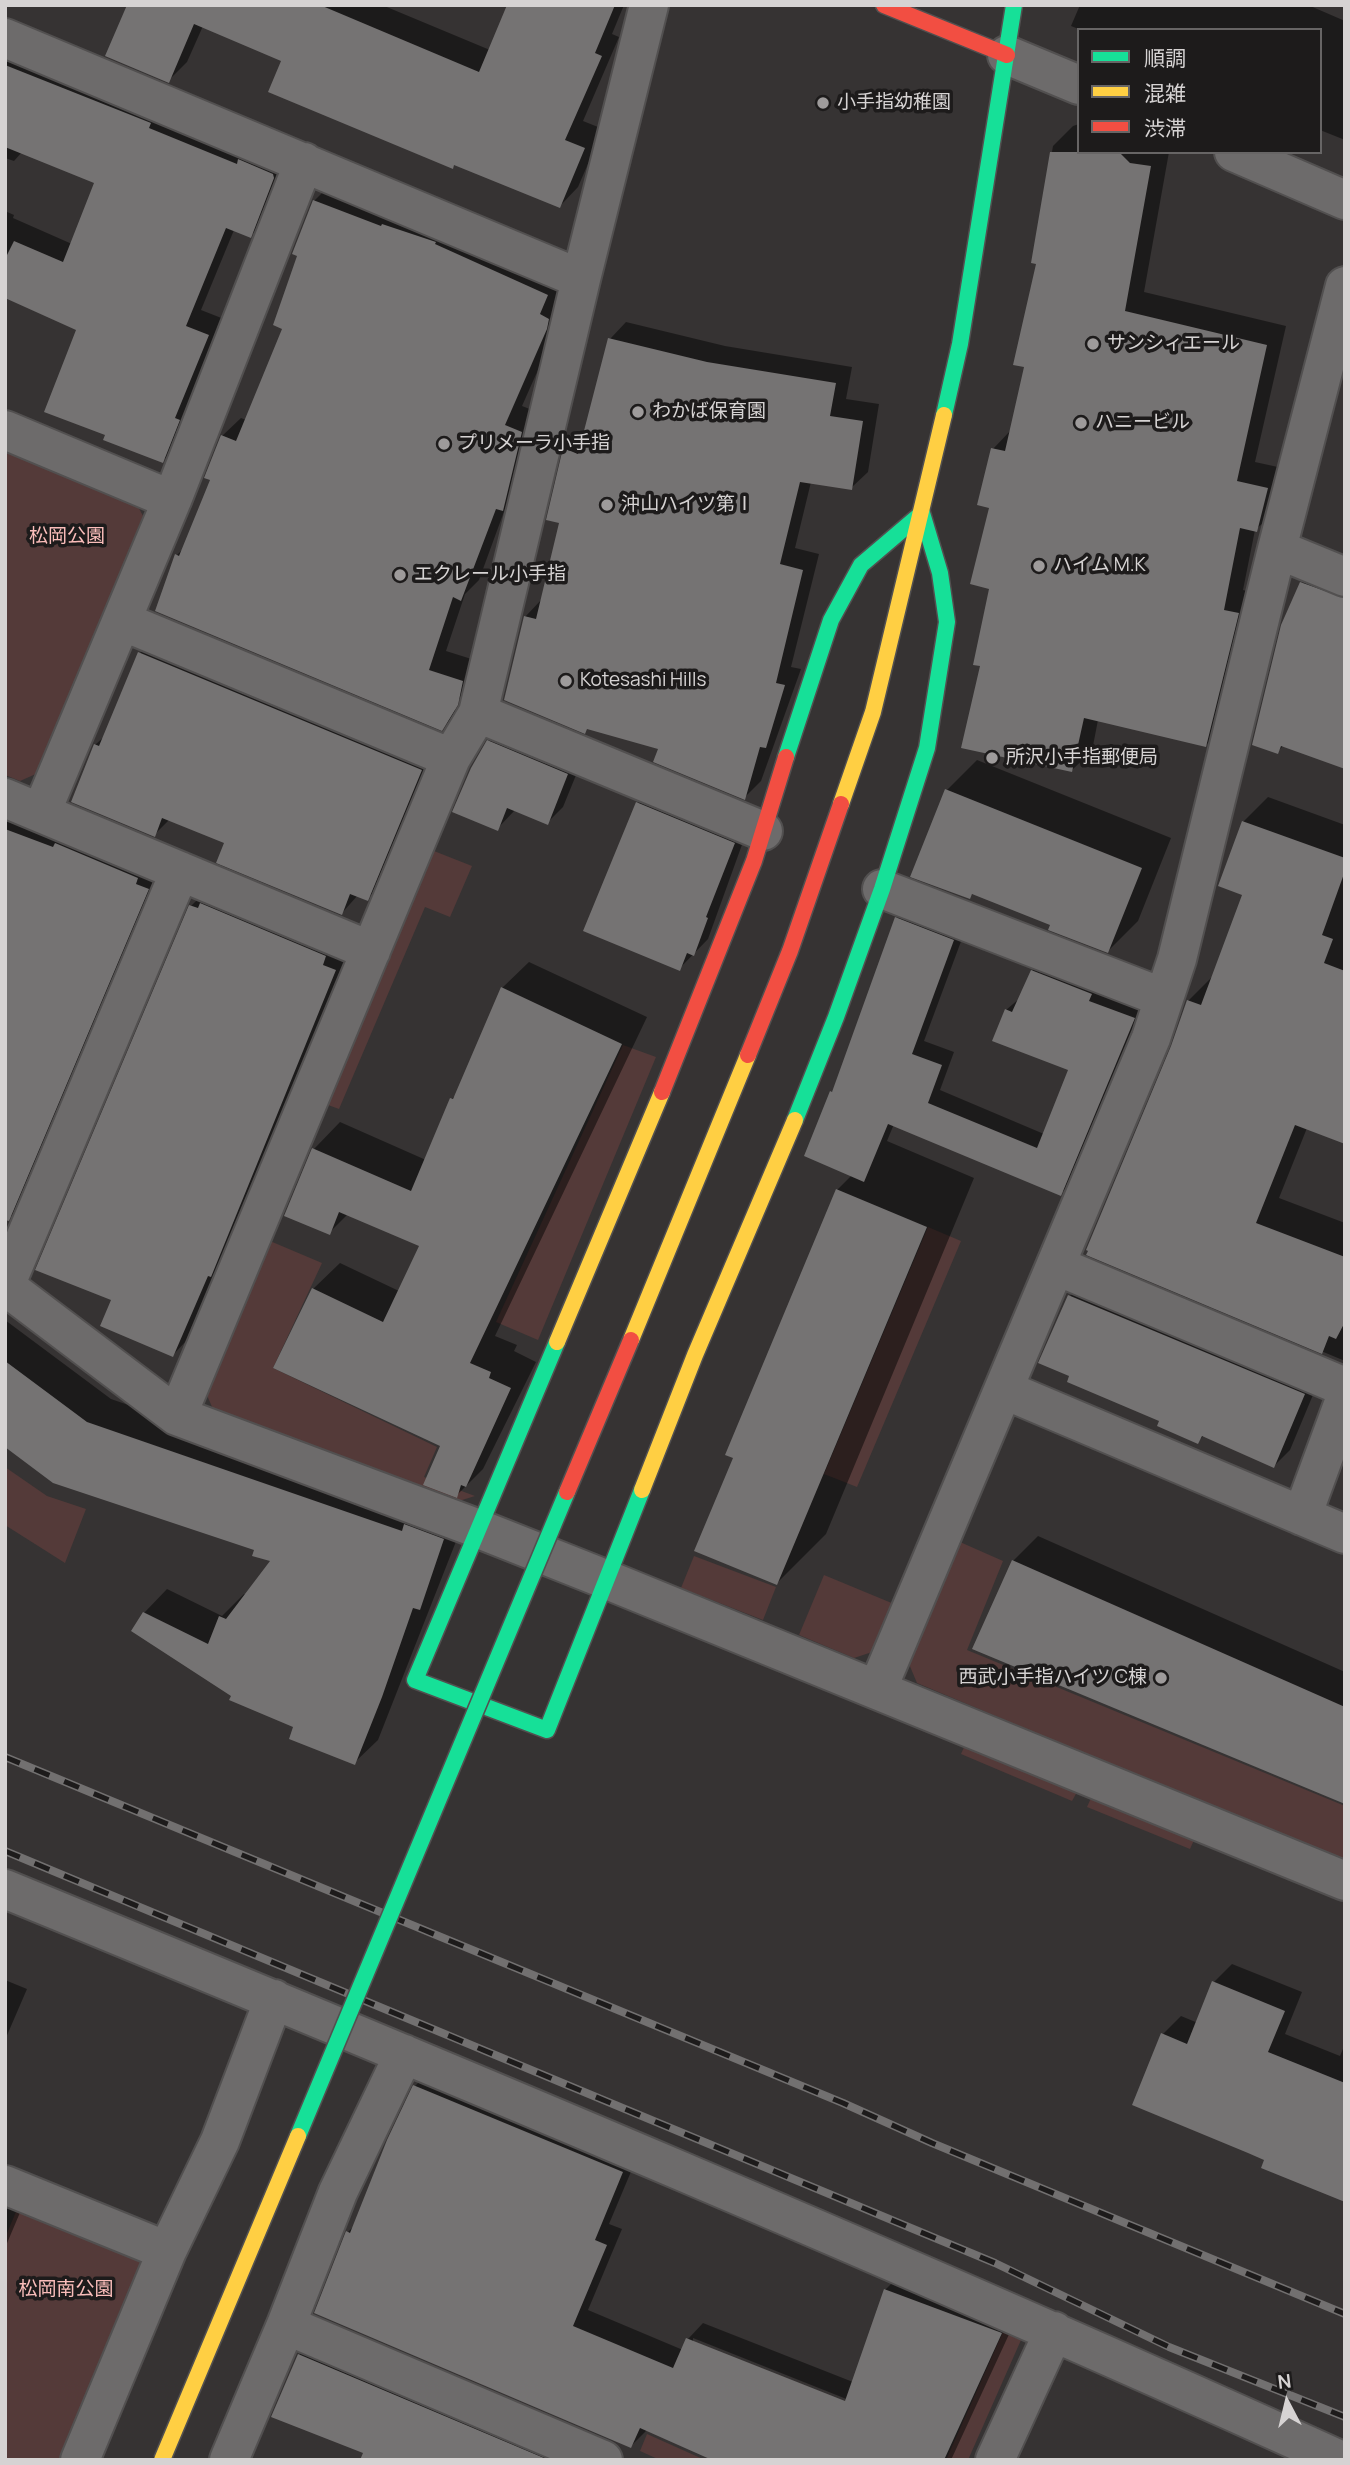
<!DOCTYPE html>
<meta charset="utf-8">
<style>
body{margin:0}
#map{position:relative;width:1350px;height:2465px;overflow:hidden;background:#363333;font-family:Manrope,"Noto Sans JP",sans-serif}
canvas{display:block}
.frame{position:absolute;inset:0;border:7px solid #d6d3d3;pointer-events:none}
.legend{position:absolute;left:1077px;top:28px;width:245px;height:126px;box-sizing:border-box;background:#1d1b1b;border:2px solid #676565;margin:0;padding:9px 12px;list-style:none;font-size:21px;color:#d6d3d3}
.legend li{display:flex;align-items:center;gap:14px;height:35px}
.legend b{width:35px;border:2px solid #676565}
.north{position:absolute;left:1252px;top:2367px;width:70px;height:70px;-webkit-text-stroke:5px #1d1b1b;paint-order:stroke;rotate:353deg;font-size:19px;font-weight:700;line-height:28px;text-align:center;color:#d6d3d3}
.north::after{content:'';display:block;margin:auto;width:24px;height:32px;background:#d6d3d3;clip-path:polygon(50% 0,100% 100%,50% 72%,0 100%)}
</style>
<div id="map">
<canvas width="1350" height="2465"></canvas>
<div class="frame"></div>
<ul class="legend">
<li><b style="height:9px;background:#16e098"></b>順調</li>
<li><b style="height:9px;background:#ffcf43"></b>混雑</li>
<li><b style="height:9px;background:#f24e42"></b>渋滞</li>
</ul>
<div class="north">N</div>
</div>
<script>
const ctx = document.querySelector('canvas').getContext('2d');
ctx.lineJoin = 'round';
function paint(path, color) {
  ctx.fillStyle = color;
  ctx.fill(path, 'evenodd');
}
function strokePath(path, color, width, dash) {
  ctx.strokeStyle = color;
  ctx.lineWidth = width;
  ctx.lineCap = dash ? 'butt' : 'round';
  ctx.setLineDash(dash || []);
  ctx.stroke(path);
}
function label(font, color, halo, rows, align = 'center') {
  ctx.font = font + ' Manrope,"Noto Sans JP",sans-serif';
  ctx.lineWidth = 7;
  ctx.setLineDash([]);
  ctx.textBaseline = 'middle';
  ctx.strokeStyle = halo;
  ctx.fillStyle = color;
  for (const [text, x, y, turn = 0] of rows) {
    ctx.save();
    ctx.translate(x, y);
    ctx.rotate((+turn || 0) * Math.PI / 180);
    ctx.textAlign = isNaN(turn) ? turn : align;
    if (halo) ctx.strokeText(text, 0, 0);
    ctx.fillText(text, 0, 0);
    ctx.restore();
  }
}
const green = new Path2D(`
 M 5,444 L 133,497 L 143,516 L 38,773 L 20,781 L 5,775 Z
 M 434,851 L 472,866 L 450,917 L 425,907 L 339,1109 L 328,1105 Z
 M 623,1045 L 656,1057 L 538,1340 L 496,1322 Z
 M 928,1227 L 961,1241 L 857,1487 L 824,1474 Z
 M 270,1241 L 322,1263 L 273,1368 L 437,1447 L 424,1477 L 475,1496 L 459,1501 L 216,1416 L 206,1393 Z
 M 5,1467 L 47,1496 L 86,1509 L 65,1563 L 5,1525 Z
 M 960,1542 L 1003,1561 L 967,1650 L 1345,1806 L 1345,1863 L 917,1683 L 909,1664 Z
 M 694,1556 L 776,1587 L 763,1620 L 681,1588 Z
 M 824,1575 L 894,1604 L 875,1651 L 854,1658 L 799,1635 Z
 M 965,1745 L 1077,1792 L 1072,1801 L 961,1754 Z
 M 1091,1798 L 1194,1840 L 1190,1849 L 1087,1807 Z
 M 20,2202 L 146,2258 L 62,2460 L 5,2460 L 5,2238 Z
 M 1003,2332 L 1021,2340 L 968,2460 L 946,2460 Z
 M 647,2434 L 705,2460 L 660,2460 L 640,2451 Z`);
const shadow = new Path2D(`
 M 129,5 L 382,5 L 490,50 L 508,8 L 500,5 L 624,5 L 612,34 L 619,37 L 583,121 L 603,129 L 578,187 L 560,206 L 284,60 L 203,26 L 187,62 L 168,81 Z
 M 1080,5 L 1308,5 L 1345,21 L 1345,140 L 1320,130 L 1320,30 L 1081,30 L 1071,26 Z
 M 5,43 L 288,158 L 266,220 L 250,236 L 234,230 L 201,310 L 224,319 L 189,402 L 194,404 L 178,445 L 163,461 L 108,434 L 79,329 L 5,296 L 5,211 L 14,215 L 13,218 L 72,244 L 96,182 L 22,152 L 14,161 L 5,158 Z
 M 1079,124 L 1079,152 L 1169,152 L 1144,292 L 1286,326 L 1255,462 L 1287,469 L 1277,511 L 1255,530 L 1243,590 L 1258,594 L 1225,726 L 1206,745 L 1098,720 L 1092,751 L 1072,770 L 982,665 L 991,587 L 993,449 L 1011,430 L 1026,366 L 1038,263 L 1033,262 L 1053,146 L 1073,126 Z
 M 333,182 L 566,276 L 557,296 L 567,300 L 565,309 L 522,406 L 540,413 L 479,580 L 465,594 L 446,651 L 481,662 L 460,710 L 442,728 L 157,610 L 177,555 L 185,547 L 213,479 L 222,436 L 241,418 L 246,420 L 285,328 L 299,255 L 314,201 ZM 461,696 L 464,698 L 456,710 L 452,710 Z
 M 626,322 L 725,346 L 852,367 L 846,399 L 879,404 L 868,472 L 851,488 L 811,482 L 795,548 L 819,554 L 791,667 L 801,669 L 761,781 L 744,798 L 660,748 L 525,617 L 542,599 L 561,522 L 548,519 L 565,449 L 582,432 L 585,433 L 610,339 Z
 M 1327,558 L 1345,566 L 1345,767 L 1284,745 L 1277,752 L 1302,583 Z
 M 156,637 L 437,754 L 383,883 L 367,899 L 358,895 L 342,913 L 226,842 L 169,820 L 154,835 L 95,745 L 107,734 L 140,653 Z
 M 504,726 L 583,758 L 563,807 L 547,823 L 515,810 L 498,828 L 488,742 Z
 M 977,760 L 1171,838 L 1138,921 L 1108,951 L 1052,924 L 974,893 L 969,897 L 947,790 Z
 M 652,789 L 748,828 L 708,939 L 679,969 L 638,803 Z
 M 1268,797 L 1345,825 L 1345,1142 L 1307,1128 L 1279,1198 L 1345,1223 L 1345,1361 L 1089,1254 L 1173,1047 L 1188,1001 L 1213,976 L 1244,894 L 1243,822 Z
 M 5,802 L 167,869 L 28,1200 L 8,1219 L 5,1218 Z
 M 207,890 L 351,954 L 188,1339 L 173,1355 L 114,1299 L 191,906 Z
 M 909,906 L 966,928 L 924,1041 L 954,1052 L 940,1090 L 1044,1134 L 1070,1069 L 1006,1010 L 1020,998 L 1032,971 L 1045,958 L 1146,1005 L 1073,1182 L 1060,1194 L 894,1124 L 887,1141 L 974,1178 L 826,1534 L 777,1583 L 735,1457 L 837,1190 L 852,1175 L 832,1092 L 835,1088 L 897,918 Z
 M 529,962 L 647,1017 L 495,1336 L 517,1345 L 514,1351 L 536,1362 L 483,1469 L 457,1495 L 442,1445 L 313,1289 L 340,1263 L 399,1291 L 421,1246 L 348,1214 L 329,1233 L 314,1149 L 340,1122 L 426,1160 L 452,1099 L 458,1092 L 502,988 Z
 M 1086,1280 L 1320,1378 L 1290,1450 L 1274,1466 L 1204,1435 L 1198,1442 L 1161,1420 L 1041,1362 L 1070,1296 Z
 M 5,1320 L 111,1399 L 424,1507 L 466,1516 L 378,1740 L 354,1763 L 295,1726 L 233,1695 L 144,1613 L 167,1589 L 222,1616 L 244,1594 L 247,1595 L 273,1561 L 256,1549 L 5,1444 Z
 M 1038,1536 L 1345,1672 L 1345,1802 L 1013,1561 Z
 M 1232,1964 L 1302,1992 L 1285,2034 L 1340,2056 L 1345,2044 L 1345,2200 L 1266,2159 L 1163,2034 L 1181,2016 L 1198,2023 L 1214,1982 Z
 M 5,1980 L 27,1989 L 5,2040 Z
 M 431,2070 L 638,2155 L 609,2224 L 622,2229 L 588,2310 L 683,2350 L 688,2339 L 703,2323 L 853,2382 L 885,2290 L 901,2274 L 1017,2317 L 951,2460 L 717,2460 L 648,2429 L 631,2446 L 348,2232 L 356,2224 L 415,2086 ZM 693,2338 L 854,2402 L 852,2405 L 693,2342 Z
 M 5,2184 L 27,2196 L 5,2248 Z
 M 319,2335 L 555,2460 L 362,2460 L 365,2452 L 299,2355 Z`);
const building = new Path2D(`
 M 127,5 L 320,5 L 479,72 L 507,5 L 615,5 L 595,53 L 602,56 L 565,140 L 585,148 L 560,208 L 454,165 L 453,169 L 268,92 L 281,61 L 194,24 L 169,83 L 105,56 Z
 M 5,65 L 151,123 L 149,128 L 237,164 L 238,159 L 273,174 L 274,178 L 251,238 L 226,228 L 186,326 L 209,335 L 175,418 L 180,420 L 163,463 L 103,440 L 105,435 L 44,412 L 76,330 L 5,298 L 5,259 L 14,241 L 63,262 L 94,183 L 5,147 Z
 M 1050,152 L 1119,152 L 1130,163 L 1151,166 L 1125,311 L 1267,345 L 1237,481 L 1268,488 L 1257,532 L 1240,528 L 1224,610 L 1239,613 L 1206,747 L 1084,718 L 1072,772 L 961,748 L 980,666 L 973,665 L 989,589 L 970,584 L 989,508 L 977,505 L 991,448 L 1005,451 L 1024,367 L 1013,365 L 1036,264 L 1031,263 Z
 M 313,200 L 381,226 L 382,224 L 436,242 L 435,244 L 548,295 L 540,314 L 549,319 L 547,329 L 505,425 L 522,432 L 503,511 L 496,509 L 461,601 L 453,597 L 429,670 L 463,681 L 458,705 L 442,731 L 155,611 L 175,554 L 179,556 L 210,480 L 204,478 L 221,435 L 236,441 L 282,329 L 273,325 L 297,256 L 292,254 Z
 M 608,338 L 707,362 L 836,383 L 830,416 L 863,421 L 852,490 L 800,482 L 780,564 L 803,570 L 776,683 L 785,685 L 766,748 L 760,747 L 745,800 L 653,762 L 658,749 L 587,729 L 585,734 L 504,700 L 524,616 L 536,619 L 559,523 L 546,520 L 563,448 L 578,454 Z
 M 1300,582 L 1345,598 L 1345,769 L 1281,746 L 1278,754 L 1252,745 L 1281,625 Z
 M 138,652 L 422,770 L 368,901 L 350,894 L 342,915 L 216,863 L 224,843 L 162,818 L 155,837 L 71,802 L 94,744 L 99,746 Z
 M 487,740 L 568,774 L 548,825 L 507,808 L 498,831 L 452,812 L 471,768 Z
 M 945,789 L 1142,868 L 1108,953 L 1048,930 L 1050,925 L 972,894 L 970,899 L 910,877 Z
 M 636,802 L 735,843 L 706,917 L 708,918 L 694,956 L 687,953 L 680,971 L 583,931 Z
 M 1242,821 L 1345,858 L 1345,871 L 1322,935 L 1333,939 L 1324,963 L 1345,971 L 1345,1144 L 1295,1125 L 1256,1223 L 1345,1257 L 1345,1322 L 1336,1339 L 1329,1336 L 1322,1354 L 1086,1255 L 1088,1251 L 1086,1250 L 1171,1046 L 1187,1000 L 1201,1005 L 1242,895 L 1218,886 Z
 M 5,829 L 53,847 L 55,843 L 138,878 L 136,884 L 149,889 L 9,1221 L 5,1220 Z
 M 200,903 L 326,956 L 323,965 L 336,970 L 211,1277 L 208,1276 L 173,1357 L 100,1326 L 111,1300 L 35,1270 L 189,905 L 198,908 Z
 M 895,917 L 954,940 L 912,1054 L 942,1065 L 928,1103 L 1037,1148 L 1068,1070 L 992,1041 L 1005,1009 L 1012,1012 L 1031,970 L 1092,994 L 1089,1001 L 1135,1018 L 1061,1196 L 888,1124 L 864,1182 L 804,1156 L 830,1091 L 832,1092 Z
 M 501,987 L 622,1044 L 470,1363 L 491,1372 L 489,1378 L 511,1388 L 466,1487 L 461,1485 L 457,1498 L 423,1485 L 440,1446 L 273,1368 L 312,1288 L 383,1322 L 419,1246 L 339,1212 L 330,1235 L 284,1216 L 312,1148 L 411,1191 L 450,1098 L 453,1099 Z
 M 836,1189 L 927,1227 L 777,1585 L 694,1551 L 733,1458 L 725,1455 Z
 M 1068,1295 L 1305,1394 L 1274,1468 L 1202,1436 L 1198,1444 L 1157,1426 L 1159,1421 L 1067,1382 L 1069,1376 L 1038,1363 Z
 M 5,1361 L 87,1422 L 402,1531 L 404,1524 L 444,1539 L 420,1610 L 413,1608 L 382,1697 L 355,1765 L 289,1739 L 293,1727 L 229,1700 L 231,1696 L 131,1631 L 143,1612 L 208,1644 L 219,1616 L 226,1619 L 270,1561 L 252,1556 L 254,1550 L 53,1483 L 5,1447 Z
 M 1012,1560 L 1345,1707 L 1345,1804 L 972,1649 Z
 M 1212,1981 L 1285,2011 L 1268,2052 L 1345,2083 L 1345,2202 L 1261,2168 L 1264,2160 L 1248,2153 L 1132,2105 L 1161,2033 L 1187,2044 Z
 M 413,2085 L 623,2172 L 595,2240 L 607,2245 L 573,2326 L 673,2368 L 686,2338 L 845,2401 L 884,2289 L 1002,2333 L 944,2460 L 712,2460 L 640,2428 L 631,2448 L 314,2313 L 346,2231 L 350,2233 L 387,2140 Z
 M 298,2354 L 544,2458 L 543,2460 L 360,2460 L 363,2453 L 271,2417 Z`);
const street = new Path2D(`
 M 5,38 L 581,279
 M 1007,55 L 1079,85
 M 1234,152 L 1345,200
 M 5,430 L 172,500
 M 1277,549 L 1345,577
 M 122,621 L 451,758
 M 478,713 L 763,831
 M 5,798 L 371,951
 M 41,813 L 172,500 L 304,162
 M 882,889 L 1164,998
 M 1057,1266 L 1345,1387
 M 5,1286 L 177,1416 L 479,1529 L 605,1579 L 1345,1881
 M 5,1286 L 180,871
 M 1005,1390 L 1345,1534
 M 177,1416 L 451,758 L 478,713 L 581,279 L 649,5
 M 1302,1516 L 1345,1399
 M 877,1690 L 1151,1038 L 1177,959 L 1277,549 L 1345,286
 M 5,1889 C 453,2073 899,2260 1340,2460
 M 5,2185 L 167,2251
 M 286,2325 L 603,2460
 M 80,2460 L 167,2251 L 220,2141 L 274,1999
 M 229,2460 L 286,2325 L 338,2192 L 404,2054
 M 995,2460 L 1054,2331`);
const fast = new Path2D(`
 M 944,415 L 960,344 L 1014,5
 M 786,757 L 831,620 L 861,565 L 922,513
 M 795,1120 L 836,1017 L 882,889 L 927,748 L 947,622 L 940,573 L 922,513
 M 557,1342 L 415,1680 L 547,1730 L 642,1490`);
const slow = new Path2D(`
 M 841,804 L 873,712 L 944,415
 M 631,1340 L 748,1055
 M 557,1342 L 662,1092
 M 642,1490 L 695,1355 L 795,1120`);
const jam = new Path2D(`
 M 884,5 L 1007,55
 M 748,1055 L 790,951 L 841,804
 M 662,1092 L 754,861 L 786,757`);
const rail = new Path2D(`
 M 5,1757 L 843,2103 L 932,2143 L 1345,2314
 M 5,1851 L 995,2263 L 1169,2347 L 1345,2417`);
const fastBridge = new Path2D(`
 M 298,2136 L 567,1492`);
const slowBridge = new Path2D(`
 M 162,2460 L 298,2136`);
const jamBridge = new Path2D(`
 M 567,1492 L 631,1340`);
const markers = [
 [823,103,7,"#9e9b9b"],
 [1093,344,7,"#9e9b9b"],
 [638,412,7,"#9e9b9b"],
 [1081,423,7,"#9e9b9b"],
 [444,444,7,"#9e9b9b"],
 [607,505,7,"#9e9b9b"],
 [1039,566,7,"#9e9b9b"],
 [400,575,7,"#9e9b9b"],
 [566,681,7,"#9e9b9b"],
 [992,758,7,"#9e9b9b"],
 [1161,1678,7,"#9e9b9b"]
];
const poiNames = [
 ["小手指幼稚園",837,103],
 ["サンシィエール",1107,344],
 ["わかば保育園",652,412],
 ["ハニービル",1095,423],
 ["プリメーラ小手指",458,444],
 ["沖山ハイツ第Ⅰ",621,505],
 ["ハイム M.K",1053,566],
 ["エクレール小手指",414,575],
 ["Kotesashi Hills",580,681],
 ["所沢小手指郵便局",1006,758],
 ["西武小手指ハイツ C棟",1147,1678,"right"]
];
const parkNames = [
 ["松岡公園",67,537],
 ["松岡南公園",66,2290]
];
paint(green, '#543a39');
paint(shadow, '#0007');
paint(building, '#757373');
strokePath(street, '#525050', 42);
strokePath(fast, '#525050', 19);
strokePath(slow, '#525050', 19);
strokePath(jam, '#525050', 19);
strokePath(street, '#6d6b6b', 38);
strokePath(fast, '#16e098', 16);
strokePath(slow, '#ffcf43', 16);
strokePath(jam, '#f24e42', 16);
strokePath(rail, '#727070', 8);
strokePath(rail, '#1d1b1b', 5, [16]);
strokePath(fastBridge, '#525050', 19, []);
strokePath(slowBridge, '#525050', 19, []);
strokePath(jamBridge, '#525050', 19, []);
strokePath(fastBridge, '#16e098', 16);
strokePath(slowBridge, '#ffcf43', 16);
strokePath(jamBridge, '#f24e42', 16);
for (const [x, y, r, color] of markers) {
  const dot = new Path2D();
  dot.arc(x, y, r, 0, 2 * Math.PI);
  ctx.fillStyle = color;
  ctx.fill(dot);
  strokePath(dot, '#1d1b1b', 2.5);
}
label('19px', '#d6d3d3', '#1d1b1b', poiNames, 'left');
label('19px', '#fabdba', '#1d1b1b', parkNames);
</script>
